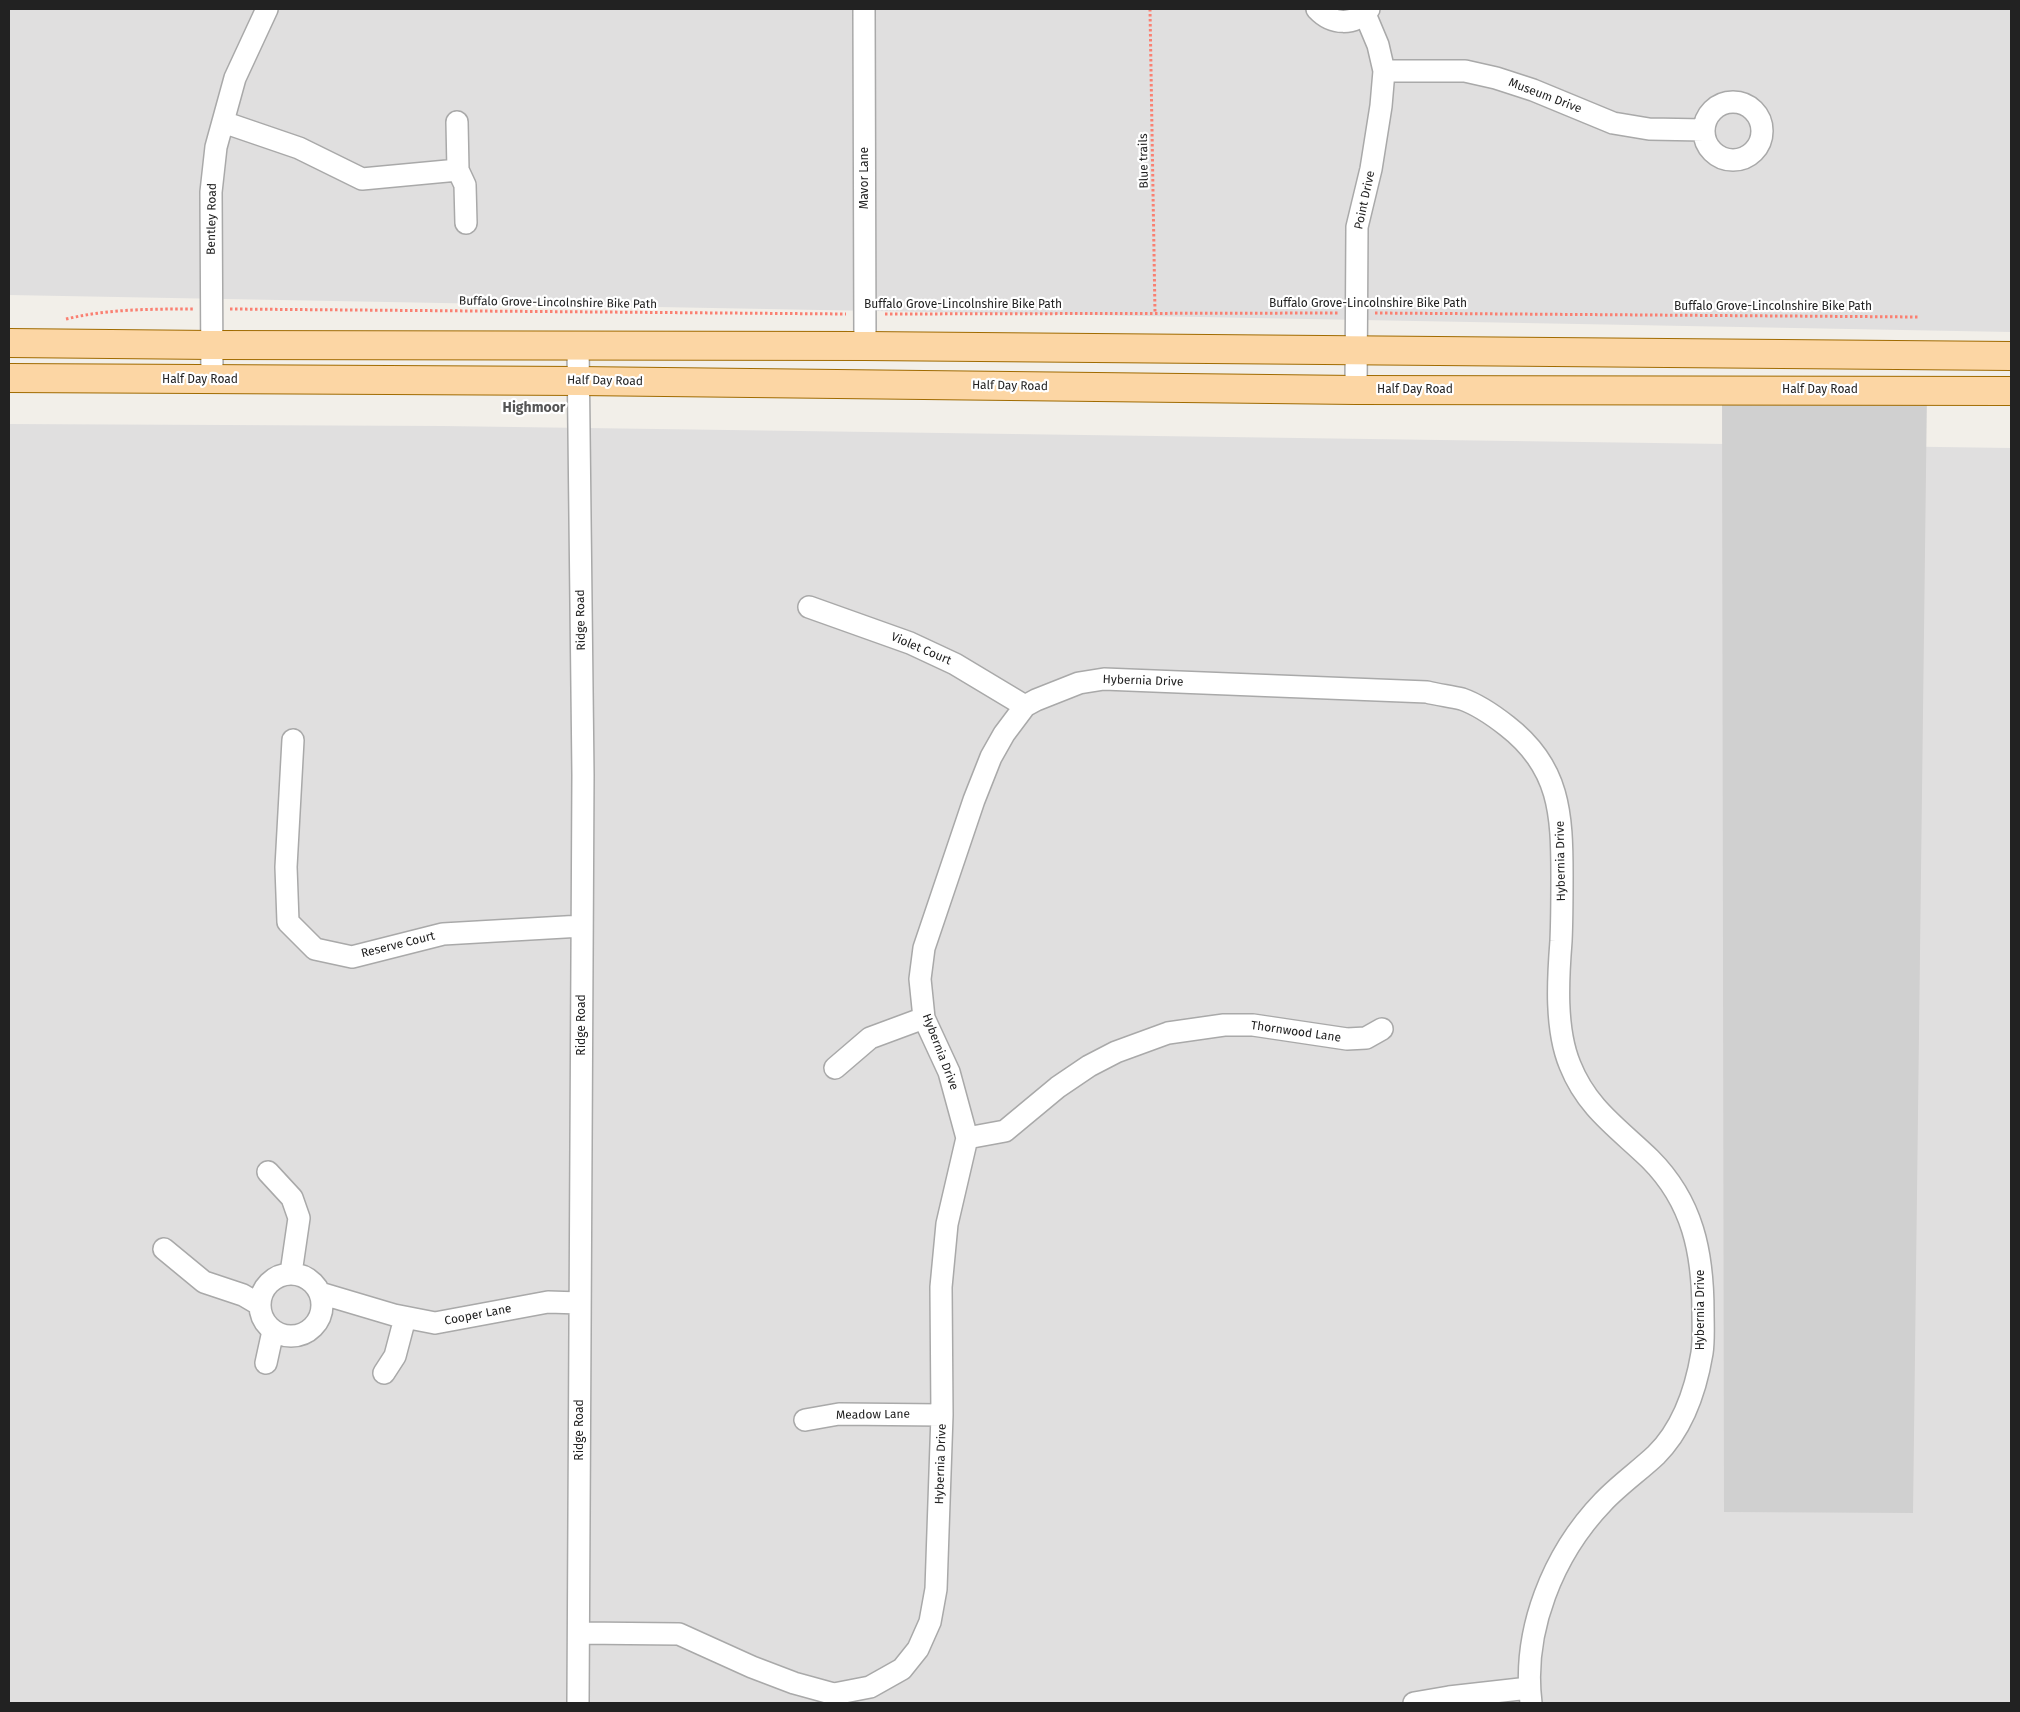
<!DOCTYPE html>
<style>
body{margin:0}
#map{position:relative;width:2020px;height:1712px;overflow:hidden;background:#f2efe9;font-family:"Fira Sans",sans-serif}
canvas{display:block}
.frame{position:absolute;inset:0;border:10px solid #222;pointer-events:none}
</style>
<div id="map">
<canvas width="2020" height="1712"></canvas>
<div class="frame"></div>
</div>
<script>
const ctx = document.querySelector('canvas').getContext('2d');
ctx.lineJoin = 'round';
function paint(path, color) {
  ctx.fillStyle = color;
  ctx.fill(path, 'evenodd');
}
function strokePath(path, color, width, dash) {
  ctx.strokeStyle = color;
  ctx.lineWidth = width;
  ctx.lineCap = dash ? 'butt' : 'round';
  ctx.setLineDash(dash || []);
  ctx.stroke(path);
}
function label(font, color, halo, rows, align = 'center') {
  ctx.font = font + ' "Fira Sans",sans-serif';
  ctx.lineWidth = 4.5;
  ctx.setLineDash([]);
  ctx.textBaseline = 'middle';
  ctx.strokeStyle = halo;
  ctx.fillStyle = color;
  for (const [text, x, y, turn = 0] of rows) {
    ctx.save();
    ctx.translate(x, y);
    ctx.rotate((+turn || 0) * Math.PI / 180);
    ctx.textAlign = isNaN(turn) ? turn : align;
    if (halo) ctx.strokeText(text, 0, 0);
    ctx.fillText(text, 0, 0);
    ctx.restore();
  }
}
const residential = new Path2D(`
 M 9,9 L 2011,9 L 2011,332 L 9,295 Z
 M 9,424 L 443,426 L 2011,448 L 2011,1703 L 9,1703 Z`);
const religious = new Path2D(`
 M 1722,390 L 1927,391 L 1913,1513 L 1724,1512 Z`);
const path = new Path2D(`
 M 1150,9 L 1155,313
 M 230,309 L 846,314
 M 1375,313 L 1919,317
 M 885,314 L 1339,313
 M 66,319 C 108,309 150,309 194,309`);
const minor = new Path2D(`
 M 864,9 L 865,346
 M 1317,9 C 1332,25 1354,26 1369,9
 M 1384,71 L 1465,71 L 1496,78 L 1533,90 L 1613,123 L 1649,129 L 1704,130
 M1704 131a29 29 0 1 1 58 0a29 29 0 1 1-58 0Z
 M 223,122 L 299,148 L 362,179 L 458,170 L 465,185 L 466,223
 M 457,122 L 458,170
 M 578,346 L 583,775 L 578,1703
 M 212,380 L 211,192 L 216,147 L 235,78 L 267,9
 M 1356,390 L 1357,227 L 1371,169 L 1381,106 L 1384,71 L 1378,45 L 1365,14
 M 809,607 L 910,643 L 955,664 L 1025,706
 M 293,740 L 286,867 L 288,922 L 315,949 L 352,957 L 443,934 L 582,926
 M 835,1068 L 870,1038 L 924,1018
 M 967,1138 L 1005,1131 L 1058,1087 L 1089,1066 L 1116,1052 L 1168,1033 L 1224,1025 L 1253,1025 L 1347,1039 L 1366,1038 L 1382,1029
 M 268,1172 L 292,1198 L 299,1218 L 291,1273
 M 164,1249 L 204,1282 L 243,1295 L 260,1305
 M260 1305a31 31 0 1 1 62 0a31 31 0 1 1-62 0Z
 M 320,1293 L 394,1315 L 435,1323 L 548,1302 L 580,1303
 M 266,1363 L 273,1331
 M 384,1373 L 395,1356 L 405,1318
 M 805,1420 L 839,1414 L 942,1415
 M 579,1633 L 679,1634 L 752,1667 L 794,1683 L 834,1694 L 870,1687 L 902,1669 L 918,1649 L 930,1622 L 936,1589 L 942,1415 L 941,1287 L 947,1224 L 967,1138 L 949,1072 L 924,1018 L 920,979 L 924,948 L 974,800 L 991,757 L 1004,734 L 1025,706 L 1036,700 L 1079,683 L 1104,679 L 1427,692 C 1438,695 1450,696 1462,699 C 1479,705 1493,715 1507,726 C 1560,767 1562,814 1562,876 C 1562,897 1562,919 1561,941 C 1558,979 1555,1029 1570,1065 C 1587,1108 1618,1128 1650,1159 C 1693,1202 1703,1253 1703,1312 C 1703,1325 1704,1340 1702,1353 C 1696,1389 1683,1428 1656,1455 C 1639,1471 1619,1485 1603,1502 C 1553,1554 1522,1631 1531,1703
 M 1414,1703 L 1449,1697 L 1529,1688`);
const major = new Path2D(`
 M 9,343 L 212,345 L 865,346 L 2011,356
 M 9,378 L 578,381 L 1356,390 L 2011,391`);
const streetNames = [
 ["Museum Drive",1545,96,21],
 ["Blue trails",1144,161,-91],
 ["Mavor Lane",865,178,-90],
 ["Point Drive",1365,200,-78],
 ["Bentley Road",212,219,-89],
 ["Buffalo Grove-Lincolnshire Bike Path",558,303,1],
 ["Buffalo Grove-Lincolnshire Bike Path",1368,304],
 ["Buffalo Grove-Lincolnshire Bike Path",963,305],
 ["Buffalo Grove-Lincolnshire Bike Path",1773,307],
 ["Half Day Road",200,380],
 ["Half Day Road",605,381,1],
 ["Half Day Road",1010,386,1],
 ["Half Day Road",1415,390],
 ["Half Day Road",1820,390],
 ["Ridge Road",581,620,-91],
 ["Violet Court",921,649,23],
 ["Hybernia Drive",1143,681,2],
 ["Hybernia Drive",1561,861,-91],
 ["Reserve Court",398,945,-14],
 ["Ridge Road",582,1025,-90],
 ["Thornwood Lane",1296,1032,8],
 ["Hybernia Drive",940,1052,69],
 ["Hybernia Drive",1701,1310,-90],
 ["Cooper Lane",478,1315,-11],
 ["Meadow Lane",873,1415,-1],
 ["Ridge Road",580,1430,-90],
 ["Hybernia Drive",941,1464,-88]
];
const neighbourhoodNames = [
 ["Highmoor",534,408]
];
paint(residential, '#e0dfdf');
paint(religious, '#d0d0d0');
strokePath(minor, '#a9a9a9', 24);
strokePath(major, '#a06b00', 30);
strokePath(path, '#fa8072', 3, [2.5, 2.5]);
strokePath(minor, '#fff', 21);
strokePath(major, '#fcd6a4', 28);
label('12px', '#222', '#fff', streetNames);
label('bold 14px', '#555', '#fff', neighbourhoodNames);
</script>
